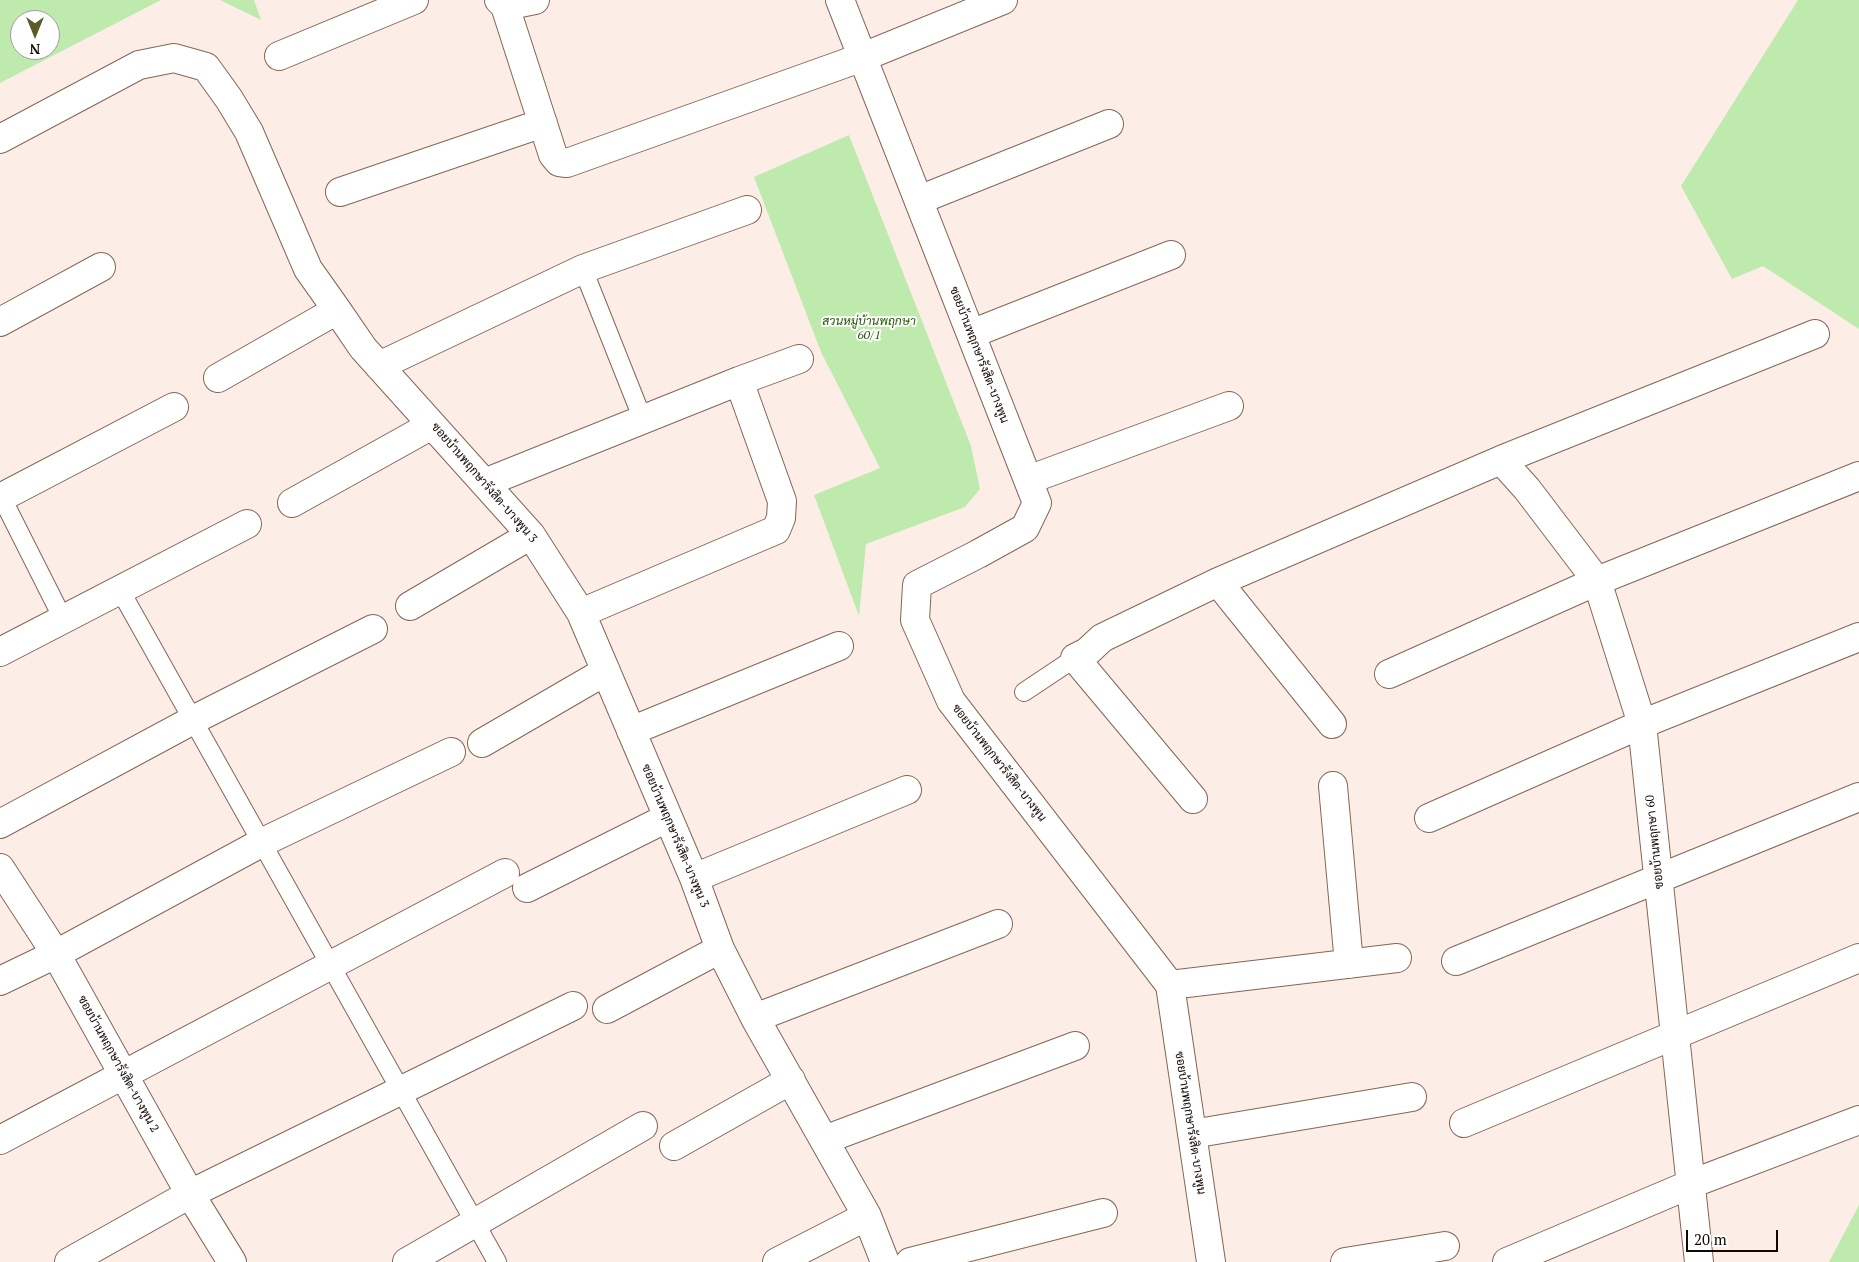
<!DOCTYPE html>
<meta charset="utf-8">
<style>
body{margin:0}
#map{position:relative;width:1859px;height:1262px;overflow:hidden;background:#fceee6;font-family:"PT Serif",serif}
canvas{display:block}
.north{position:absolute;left:10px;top:10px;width:50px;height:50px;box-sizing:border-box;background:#fefefe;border:1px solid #a09c9a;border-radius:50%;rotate:180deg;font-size:14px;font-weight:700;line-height:20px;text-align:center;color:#130904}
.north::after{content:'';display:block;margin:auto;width:18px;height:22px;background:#5c5b28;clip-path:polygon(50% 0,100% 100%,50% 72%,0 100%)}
.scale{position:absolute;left:1686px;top:1230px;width:92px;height:22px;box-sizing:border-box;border:2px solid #130904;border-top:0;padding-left:6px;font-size:15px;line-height:18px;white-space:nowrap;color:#130904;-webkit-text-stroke:4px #fefefe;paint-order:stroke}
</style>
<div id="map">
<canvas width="1859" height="1262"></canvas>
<div class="north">N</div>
<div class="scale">20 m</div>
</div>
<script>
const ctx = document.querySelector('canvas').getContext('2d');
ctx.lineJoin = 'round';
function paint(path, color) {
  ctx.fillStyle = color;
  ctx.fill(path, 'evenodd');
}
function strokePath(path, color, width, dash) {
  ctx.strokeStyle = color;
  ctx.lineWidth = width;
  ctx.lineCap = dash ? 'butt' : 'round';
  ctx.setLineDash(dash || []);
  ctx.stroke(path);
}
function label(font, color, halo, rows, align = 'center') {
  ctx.font = font + ' "PT Serif",Sarabun,serif';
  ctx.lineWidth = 4;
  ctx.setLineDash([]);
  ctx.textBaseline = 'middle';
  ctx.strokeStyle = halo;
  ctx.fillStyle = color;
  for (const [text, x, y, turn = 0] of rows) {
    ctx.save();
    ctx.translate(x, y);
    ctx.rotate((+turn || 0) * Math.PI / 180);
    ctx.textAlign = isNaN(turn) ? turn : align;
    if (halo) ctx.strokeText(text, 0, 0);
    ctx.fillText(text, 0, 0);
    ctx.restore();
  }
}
const green = new Path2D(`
 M 0,0 L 161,0 L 0,83 ZM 20,20 L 50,20 L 50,50 L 20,50 Z
 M 220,0 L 254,0 L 261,20 Z
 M 1798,0 L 1859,0 L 1859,329 L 1763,266 L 1732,279 L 1681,186 Z
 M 849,135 L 971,446 L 980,489 L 965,507 L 866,544 L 859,616 L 814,495 L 880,468 L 821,352 L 754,177 Z
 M 1859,1205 L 1859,1262 L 1829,1262 Z`);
const lane = new Path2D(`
 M 583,269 L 643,420
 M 0,494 L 63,619
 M 120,590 L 497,1262
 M 1024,692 L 1075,658`);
const street = new Path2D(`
 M 499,0 L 505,6 L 535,0
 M 840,0 L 1037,503 L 1025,528 L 978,554 L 917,585 L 915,620 L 951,701 L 1170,985 L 1211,1262
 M 505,6 L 553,155 L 559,162 L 567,163 L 863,57 L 1003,0
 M 279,56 L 414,0
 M 0,139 L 139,65 L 174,58 L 206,67 L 229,99 L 249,132 L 308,269 L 337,310 L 363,348 L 531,535 L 581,613 L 694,878 L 720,949 L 755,1018 L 867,1216 L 885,1262
 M 340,192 L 543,123
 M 919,200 L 1109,124
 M 0,322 L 101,267
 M 971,334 L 1171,255
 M 379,366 L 583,269 L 747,210
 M 218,378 L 337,310
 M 739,381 L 799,359
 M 1501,460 L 1527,489 L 1597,581 L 1642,724 L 1699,1262
 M 1028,480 L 1229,406
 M 486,484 L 492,480 L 739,381 L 782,501 L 781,518 L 776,530 L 581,613
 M 0,498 L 174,407
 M 292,503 L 432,425
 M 1218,582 L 1332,724
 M 410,606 L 531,535
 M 0,652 L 247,524
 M 1389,674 L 1597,581 L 1859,476
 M 631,731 L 839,646
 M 482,743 L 606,671
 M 1333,786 L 1349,964
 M 1193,799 L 1075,658 L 1087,652 L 1102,638 L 1218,582 L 1501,460 L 1815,334
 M 1429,818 L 1642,724 L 1859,637
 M 0,824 L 193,720 L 373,629
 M 0,868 L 56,954 L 190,1194 L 232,1262
 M 694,878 L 907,790
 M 527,888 L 667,818
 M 1456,961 L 1859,797
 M 0,981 L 56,954 L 261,843 L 451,752
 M 1170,985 L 1397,958
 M 607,1009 L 720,949
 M 755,1018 L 998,924
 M 1464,1123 L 1859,958
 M 1192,1134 L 1412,1097
 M 0,1140 L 505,873
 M 824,1140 L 1075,1046
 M 674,1146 L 791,1080
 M 69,1262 L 190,1194 L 573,1006
 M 407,1262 L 643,1126
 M 777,1262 L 867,1216
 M 910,1262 L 1103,1213
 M 1345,1262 L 1445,1246
 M 1507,1262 L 1691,1184 L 1859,1120`);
const parkNames = [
 ["สวนหมู่บ้านพฤกษา",869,322],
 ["60/1",869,336]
];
const streetNames = [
 ["ซอยบ้านพฤกษารังสิต-บางพูน",979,355,69],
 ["ซอยบ้านพฤกษารังสิต-บางพูน 3",484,483,49],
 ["ซอยบ้านพฤกษารังสิต-บางพูน",999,763,52],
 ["ซอยบ้านพฤกษารังสิต-บางพูน 3",675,836,67],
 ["ซอยบ้านพฤกษา 60",1655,842,-96],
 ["ซอยบ้านพฤกษารังสิต-บางพูน 2",118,1064,61],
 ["ซอยบ้านพฤกษารังสิต-บางพูน",1190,1123,81]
];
paint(green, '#bfeaad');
strokePath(lane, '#836655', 20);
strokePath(street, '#836655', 30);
strokePath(lane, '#fff', 18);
strokePath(street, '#fff', 28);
label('italic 12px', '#275905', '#fefefe', parkNames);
label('12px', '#130904', '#fefefe', streetNames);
</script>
